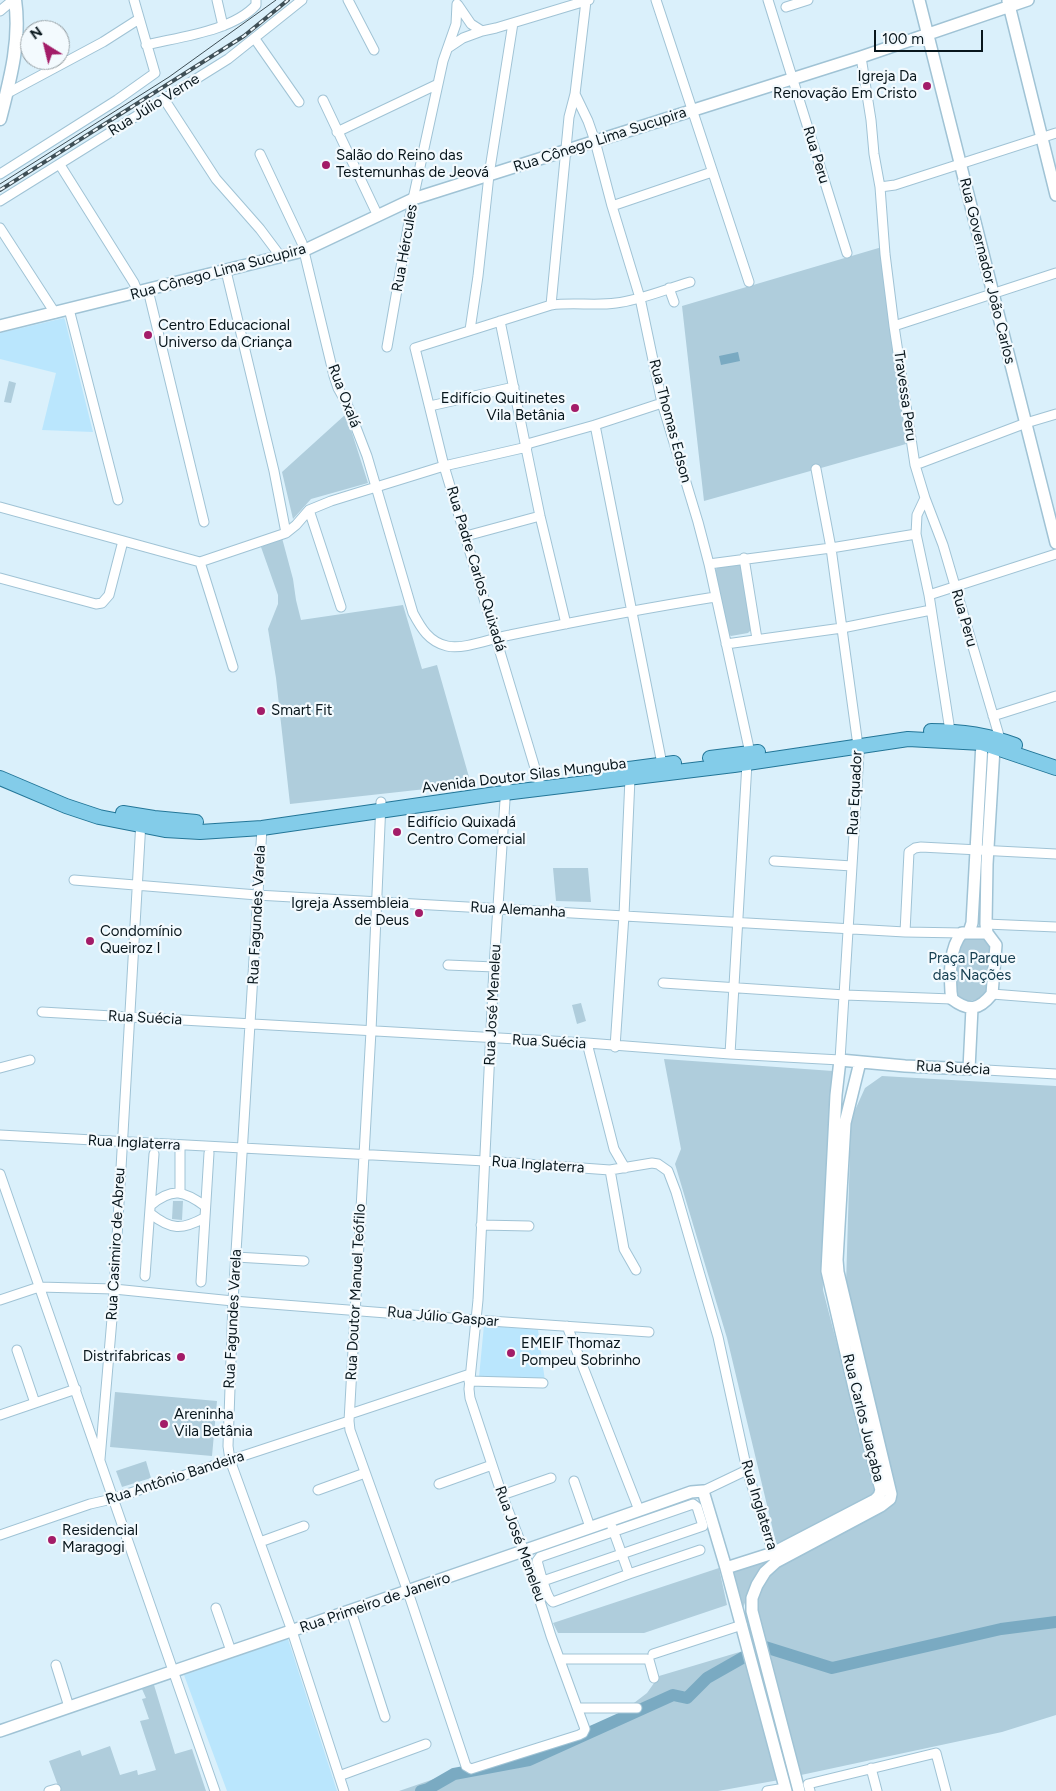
<!DOCTYPE html>
<meta charset="utf-8">
<style>
body{margin:0}
#map{position:relative;width:1056px;height:1791px;overflow:hidden;background:#daf0fb;font-family:Figtree,sans-serif}
canvas{display:block}
.north{position:absolute;left:20px;top:20px;width:50px;height:50px;box-sizing:border-box;background:#f3fafe;border:1px solid #959fa4;border-radius:50%;rotate:324deg;font-size:14px;font-weight:700;line-height:20px;text-align:center;color:#08161c}
.north::after{content:'';display:block;margin:auto;width:18px;height:22px;background:#a31c68;clip-path:polygon(50% 0,100% 100%,50% 72%,0 100%)}
.scale{position:absolute;left:874px;top:30px;width:109px;height:22px;box-sizing:border-box;border:2px solid #08161c;border-top:0;padding-left:6px;font-size:15px;line-height:18px;white-space:nowrap;color:#08161c;-webkit-text-stroke:4px #f3fafe;paint-order:stroke}
</style>
<div id="map">
<canvas width="1056" height="1791"></canvas>
<div class="north">N</div>
<div class="scale">100 m</div>
</div>
<script>
const ctx = document.querySelector('canvas').getContext('2d');
ctx.lineJoin = 'round';
function paint(path, color) {
  ctx.fillStyle = color;
  ctx.fill(path, 'evenodd');
}
function strokePath(path, color, width, dash) {
  ctx.strokeStyle = color;
  ctx.lineWidth = width;
  ctx.lineCap = dash ? 'butt' : 'round';
  ctx.setLineDash(dash || []);
  ctx.stroke(path);
}
function label(font, color, halo, rows, align = 'center') {
  ctx.font = font + ' Figtree,sans-serif';
  ctx.lineWidth = 4.5;
  ctx.setLineDash([]);
  ctx.textBaseline = 'middle';
  ctx.strokeStyle = halo;
  ctx.fillStyle = color;
  for (const [text, x, y, turn = 0] of rows) {
    ctx.save();
    ctx.translate(x, y);
    ctx.rotate((+turn || 0) * Math.PI / 180);
    ctx.textAlign = isNaN(turn) ? turn : align;
    if (halo) ctx.strokeText(text, 0, 0);
    ctx.fillText(text, 0, 0);
    ctx.restore();
  }
}
const built = new Path2D(`
 M 64,318 L 65,320 L 93,432 L 42,430 L 56,373 L 0,359 L 0,333 Z
 M 484,1325 L 538,1330 L 545,1381 L 479,1377 Z
 M 288,1639 L 337,1791 L 227,1791 L 184,1675 Z`);
const green = new Path2D(`
 M 882,247 L 906,444 L 704,501 L 682,306 Z
 M 9,381 L 16,383 L 11,403 L 4,402 Z
 M 346,414 L 368,483 L 311,499 L 293,519 L 282,472 Z
 M 282,538 L 293,579 L 296,600 L 301,620 L 403,605 L 422,669 L 437,665 L 471,784 L 290,804 L 276,678 L 268,629 L 278,604 L 278,595 L 261,547 Z
 M 739,563 L 743,567 L 752,629 L 748,633 L 731,636 L 727,633 L 714,572 L 717,568 Z
 M 553,868 L 588,868 L 591,902 L 556,901 Z
 M 967,936 C 971,936 976,936 980,937 C 999,944 989,976 988,990 L 978,999 L 970,1001 L 965,1001 L 956,994 L 954,990 L 958,944 Z
 M 581,1003 L 586,1021 L 577,1024 L 572,1005 Z
 M 664,1059 L 833,1071 L 822,1245 L 823,1290 L 876,1495 L 777,1547 L 727,1338 L 675,1164 L 681,1149 Z
 M 882,1076 L 1056,1086 L 1056,1715 L 1002,1732 L 801,1775 L 756,1608 C 759,1590 766,1579 779,1567 L 891,1505 L 896,1499 L 897,1491 L 846,1284 L 851,1119 L 865,1088 Z
 M 173,1201 L 183,1201 L 182,1220 L 172,1219 Z
 M 115,1392 L 217,1401 L 212,1456 L 110,1447 Z
 M 146,1461 L 151,1478 L 122,1487 L 116,1471 Z
 M 770,1558 L 765,1561 L 771,1559 L 752,1584 L 743,1608 L 733,1572 Z
 M 719,1568 L 727,1605 L 644,1633 L 558,1633 L 553,1623 Z
 M 743,1651 L 779,1780 L 718,1791 L 399,1791 L 463,1769 L 545,1743 L 617,1716 L 647,1693 L 659,1676 Z
 M 154,1685 L 175,1754 L 192,1749 L 206,1791 L 60,1791 L 49,1761 L 80,1750 L 82,1756 L 110,1746 L 120,1775 L 137,1770 L 138,1775 L 156,1770 L 140,1721 L 149,1719 L 142,1699 L 146,1698 L 142,1689 Z`);
const water = new Path2D(`
 M 738,352 L 740,361 L 721,365 L 719,356 Z`);
const river = new Path2D(`
 M 765,1647 L 832,1668 L 1001,1629 L 1056,1622
 M 421,1791 L 428,1789 L 454,1774 L 529,1760 L 673,1695 L 687,1698 L 707,1678 L 744,1657`);
const minor = new Path2D(`
 M 217,0 L 223,26
 M 348,0 L 374,50
 M 656,0 L 749,282
 M 768,0 L 847,253
 M 458,5 L 471,24 L 482,31 L 496,28 L 589,0
 M 786,7 L 808,0
 M 0,11 L 13,0
 M 255,39 L 299,102
 M 146,45 C 179,37 233,31 256,5 L 256,0
 M 448,48 L 463,38 L 482,31
 M 861,57 L 871,120 L 874,154 L 880,187 L 885,254 L 894,326 L 915,465 L 925,498 L 917,515 L 916,534 L 929,595 L 950,731
 M 6,94 L 103,42 L 139,19
 M 575,94 L 588,121 L 595,141 L 612,206 L 640,298 L 662,403 L 698,522 L 709,564 L 750,753
 M 164,99 L 216,179 L 260,229 L 281,257
 M 323,100 L 378,216
 M 337,132 L 438,84
 M 260,154 L 302,243 L 334,376 L 338,388 L 347,404 L 367,456 L 413,613 C 421,628 429,642 447,646 C 464,650 492,638 510,635 C 578,621 646,608 715,597
 M 60,165 L 134,283 L 138,293
 M 0,174 L 117,100 L 155,73 L 134,0
 M 880,187 L 895,185 L 1056,133
 M 0,201 L 228,59 L 302,0
 M 612,206 L 712,172
 M 0,228 L 55,313
 M 226,271 L 274,471 L 286,533
 M 669,288 L 674,302
 M 148,290 L 204,522
 M 551,305 L 569,117 L 575,94 L 586,1
 M 69,309 L 118,500
 M 500,321 L 540,516 L 566,624
 M 894,326 L 1056,273
 M 470,330 L 478,276 L 489,175 L 513,23
 M 387,347 L 413,199 L 443,61 L 456,24 L 457,4
 M 430,406 L 514,387
 M 595,425 L 662,764
 M 527,444 L 595,425 L 662,403
 M 915,465 L 1026,423 L 1056,414
 M 925,498 L 943,545 L 1000,739
 M 0,507 L 200,562
 M 309,510 L 341,607
 M 466,536 L 540,516
 M 744,558 L 757,639
 M 200,562 L 286,533 L 296,525 L 309,510 L 331,501 L 444,466 L 527,447
 M 200,562 L 233,667
 M 709,564 L 831,548 L 916,534
 M 0,578 L 96,604 L 102,603 L 109,595 L 123,541
 M 929,595 L 1056,554
 M 726,644 L 842,628 L 931,610
 M 993,716 L 1056,696
 M 541,788 L 444,466 L 415,348 L 551,305 C 573,302 595,306 616,303 C 641,300 666,289 690,282
 M 381,802 L 371,1031 L 349,1421 L 350,1430 L 408,1592 L 466,1766 L 471,1769 L 579,1735 L 583,1733 L 585,1729 L 551,1636 L 524,1551 L 502,1495 L 470,1398 L 469,1389 L 478,1300 L 494,967 L 506,785
 M 262,828 L 233,1301 L 228,1446 L 230,1460 L 292,1631 L 344,1791
 M 774,861 L 852,866
 M 74,880 L 257,895 L 905,932 L 962,933
 M 986,924 L 1056,927
 M 905,932 L 909,852 L 915,848 L 921,847 L 1056,854
 M 448,965 L 494,967
 M 663,983 L 845,995 L 952,999
 M 992,994 L 1056,999
 M 42,1012 L 587,1043 L 730,1054 L 840,1060 L 859,753 L 831,548 L 816,469
 M 587,1043 L 614,1149 L 625,1168
 M 615,1047 L 624,915 L 630,778
 M 730,1054 L 747,763
 M 0,1068 L 30,1060
 M 969,1069 L 1056,1074
 M 0,1135 L 485,1161 L 610,1170 L 652,1163 L 658,1164 L 668,1171 L 676,1192 L 718,1337 L 747,1470 L 775,1559
 M 180,1145 L 180,1193
 M 610,1170 L 624,1249 L 636,1270
 M 0,1174 L 215,1791
 M 151,1205 C 173,1187 184,1191 205,1206
 M 151,1214 C 171,1230 182,1230 204,1218
 M 481,1225 L 529,1226
 M 236,1257 L 304,1261
 M 145,1276 L 154,1154
 M 201,1282 L 209,1153
 M 0,1300 L 39,1287 L 114,1289 L 233,1301 L 476,1320 L 649,1332
 M 567,1326 L 639,1510
 M 17,1350 L 35,1403
 M 469,1381 L 543,1383
 M 350,1414 L 470,1374
 M 0,1415 L 76,1389
 M 100,1459 L 113,1307 L 141,821
 M 574,1481 L 590,1527
 M 439,1484 L 492,1465
 M 318,1490 L 365,1473
 M 703,1491 L 747,1470
 M 502,1495 L 551,1478
 M 612,1527 L 629,1574
 M 0,1535 L 90,1504 L 112,1499 L 349,1421
 M 260,1542 L 304,1526
 M 543,1581 L 703,1526 L 697,1507 L 693,1504 L 540,1557 L 537,1561 C 540,1570 546,1598 553,1602 L 629,1574 L 700,1550
 M 216,1608 L 231,1651
 M 351,1611 L 385,1717
 M 653,1654 L 742,1625
 M 560,1659 L 647,1659 L 649,1660 L 654,1678
 M 56,1665 L 69,1707
 M 578,1708 L 637,1708
 M 871,1768 L 877,1791
 M 339,1776 L 426,1744
 M 49,1791 L 56,1789
 M 767,1791 L 785,1788
 M 810,1791 L 808,1784 L 936,1753 L 946,1791`);
const tertiary = new Path2D(`
 M 919,0 L 1056,543
 M 1008,1 L 1056,195
 M 0,326 L 303,251 L 413,199 L 861,57 L 1028,0
 M 969,932 L 972,923 L 982,743
 M 987,933 L 962,933 C 949,948 950,974 951,992 L 952,999 C 969,1012 979,1010 992,994 L 996,945 L 987,933 L 986,924 L 987,864 L 994,748
 M 726,1568 L 773,1553 L 875,1500 L 879,1496 L 881,1490 L 855,1392 L 827,1271 L 836,1095 L 840,1060 L 905,1066 L 969,1069 L 972,1008
 M 0,1731 C 230,1651 461,1574 691,1492 L 703,1491 L 726,1568 L 786,1791
 M 799,1791 L 752,1611 L 752,1598 L 757,1585 L 765,1572 L 776,1562 L 881,1506 L 890,1499 L 891,1494 L 838,1272 L 837,1260 L 845,1123 L 860,1062`);
const secondary = new Path2D(`
 M 0,119 C 10,80 21,40 15,0`);
const primary = new Path2D(`
 M 931,731 C 960,731 988,735 1015,745
 M 710,758 L 758,752
 M 599,773 L 674,763
 M 0,778 L 66,806 L 99,817 L 165,830 L 200,832 L 262,828 L 496,794 L 734,765 L 908,739 L 982,743 L 1056,768
 M 123,813 L 154,818 L 196,822`);
const tram = new Path2D(`
 M 0,184 L 169,77 L 276,0`);
const rail = new Path2D(`
 M 0,190 L 244,36 L 288,0`);
const markers = [
 [927,86,5,"#a31c68"],
 [326,165,5,"#a31c68"],
 [148,335,5,"#a31c68"],
 [575,408,5,"#a31c68"],
 [261,711,5,"#a31c68"],
 [397,832,5,"#a31c68"],
 [419,913,5,"#a31c68"],
 [90,941,5,"#a31c68"],
 [511,1353,5,"#a31c68"],
 [181,1357,5,"#a31c68"],
 [164,1424,5,"#a31c68"],
 [52,1540,5,"#a31c68"]
];
const poiNames = [
 ["Igreja Da",917,77,"right"],
 ["Renovação Em Cristo",917,94,"right"],
 ["Salão do Reino das",336,156],
 ["Testemunhas de Jeová",336,173],
 ["Centro Educacional",158,326],
 ["Universo da Criança",158,343],
 ["Edifício Quitinetes",565,399,"right"],
 ["Vila Betânia",565,416,"right"],
 ["Smart Fit",271,711],
 ["Edifício Quixadá",407,823],
 ["Centro Comercial",407,840],
 ["Igreja Assembleia",409,904,"right"],
 ["de Deus",409,921,"right"],
 ["Condomínio",100,932],
 ["Queiroz I",100,949],
 ["EMEIF Thomaz",521,1344],
 ["Pompeu Sobrinho",521,1361],
 ["Distrifabricas",171,1357,"right"],
 ["Areninha",174,1415],
 ["Vila Betânia",174,1432],
 ["Residencial",62,1531],
 ["Maragogi",62,1548]
];
const streetNames = [
 ["Rua Júlio Verne",154,105,-32],
 ["Rua Cônego Lima Sucupira",600,140,-18],
 ["Rua Peru",816,155,73],
 ["Rua Hércules",405,248,-80],
 ["Rua Governador João Carlos",987,271,76],
 ["Rua Cônego Lima Sucupira",218,272,-15],
 ["Rua Oxalá",344,396,69],
 ["Travessa Peru",905,396,82],
 ["Rua Thomas Edson",670,421,75],
 ["Rua Padre Carlos Quixadá",476,569,73],
 ["Rua Peru",964,618,74],
 ["Avenida Doutor Silas Munguba",524,776,-7],
 ["Rua Equador",855,793,-87],
 ["Rua Alemanha",518,910,3],
 ["Rua Fagundes Varela",257,915,-87],
 ["Rua José Meneleu",493,1005,-87],
 ["Rua Suécia",145,1018,3],
 ["Rua Suécia",549,1042,3],
 ["Rua Suécia",953,1068,3],
 ["Rua Inglaterra",134,1143,3],
 ["Rua Inglaterra",538,1165,4],
 ["Rua Casimiro de Abreu",116,1244,-87],
 ["Rua Doutor Manuel Teófilo",356,1292,-87],
 ["Rua Júlio Gaspar",443,1317,5],
 ["Rua Fagundes Varela",233,1319,-87],
 ["Rua Carlos Juaçaba",863,1418,76],
 ["Rua Antônio Bandeira",175,1478,-18],
 ["Rua Inglaterra",759,1505,73],
 ["Rua José Meneleu",520,1544,70],
 ["Rua Primeiro de Janeiro",375,1603,-19]
];
const parkNames = [
 ["Praça Parque",972,959],
 ["das Nações",972,976]
];
paint(built, '#bae6fd');
paint(green, '#afcddc');
paint(water, '#7aaac2');
strokePath(river, '#7aaac2', 12);
strokePath(minor, '#a0c3d5', 11);
strokePath(tertiary, '#a0c3d5', 14);
strokePath(secondary, '#a0c3d5', 15);
strokePath(primary, '#237698', 16);
strokePath(minor, '#fff', 9);
strokePath(tertiary, '#fff', 11);
strokePath(secondary, '#fff', 12);
strokePath(primary, '#83cce9', 14);
strokePath(tram, '#3f4f56', 1);
strokePath(rail, '#3f4f56', 4);
strokePath(rail, '#f3fafe', 2, [5.5]);
for (const [x, y, r, color] of markers) {
  const dot = new Path2D();
  dot.arc(x, y, r, 0, 2 * Math.PI);
  ctx.fillStyle = color;
  ctx.fill(dot);
  strokePath(dot, '#f3fafe', 2);
}
label('15px', '#08161c', '#f3fafe', poiNames, 'left');
label('15px', '#08161c', '#f3fafe', streetNames);
label('15px', '#174052', '#f3fafe', parkNames);
</script>
